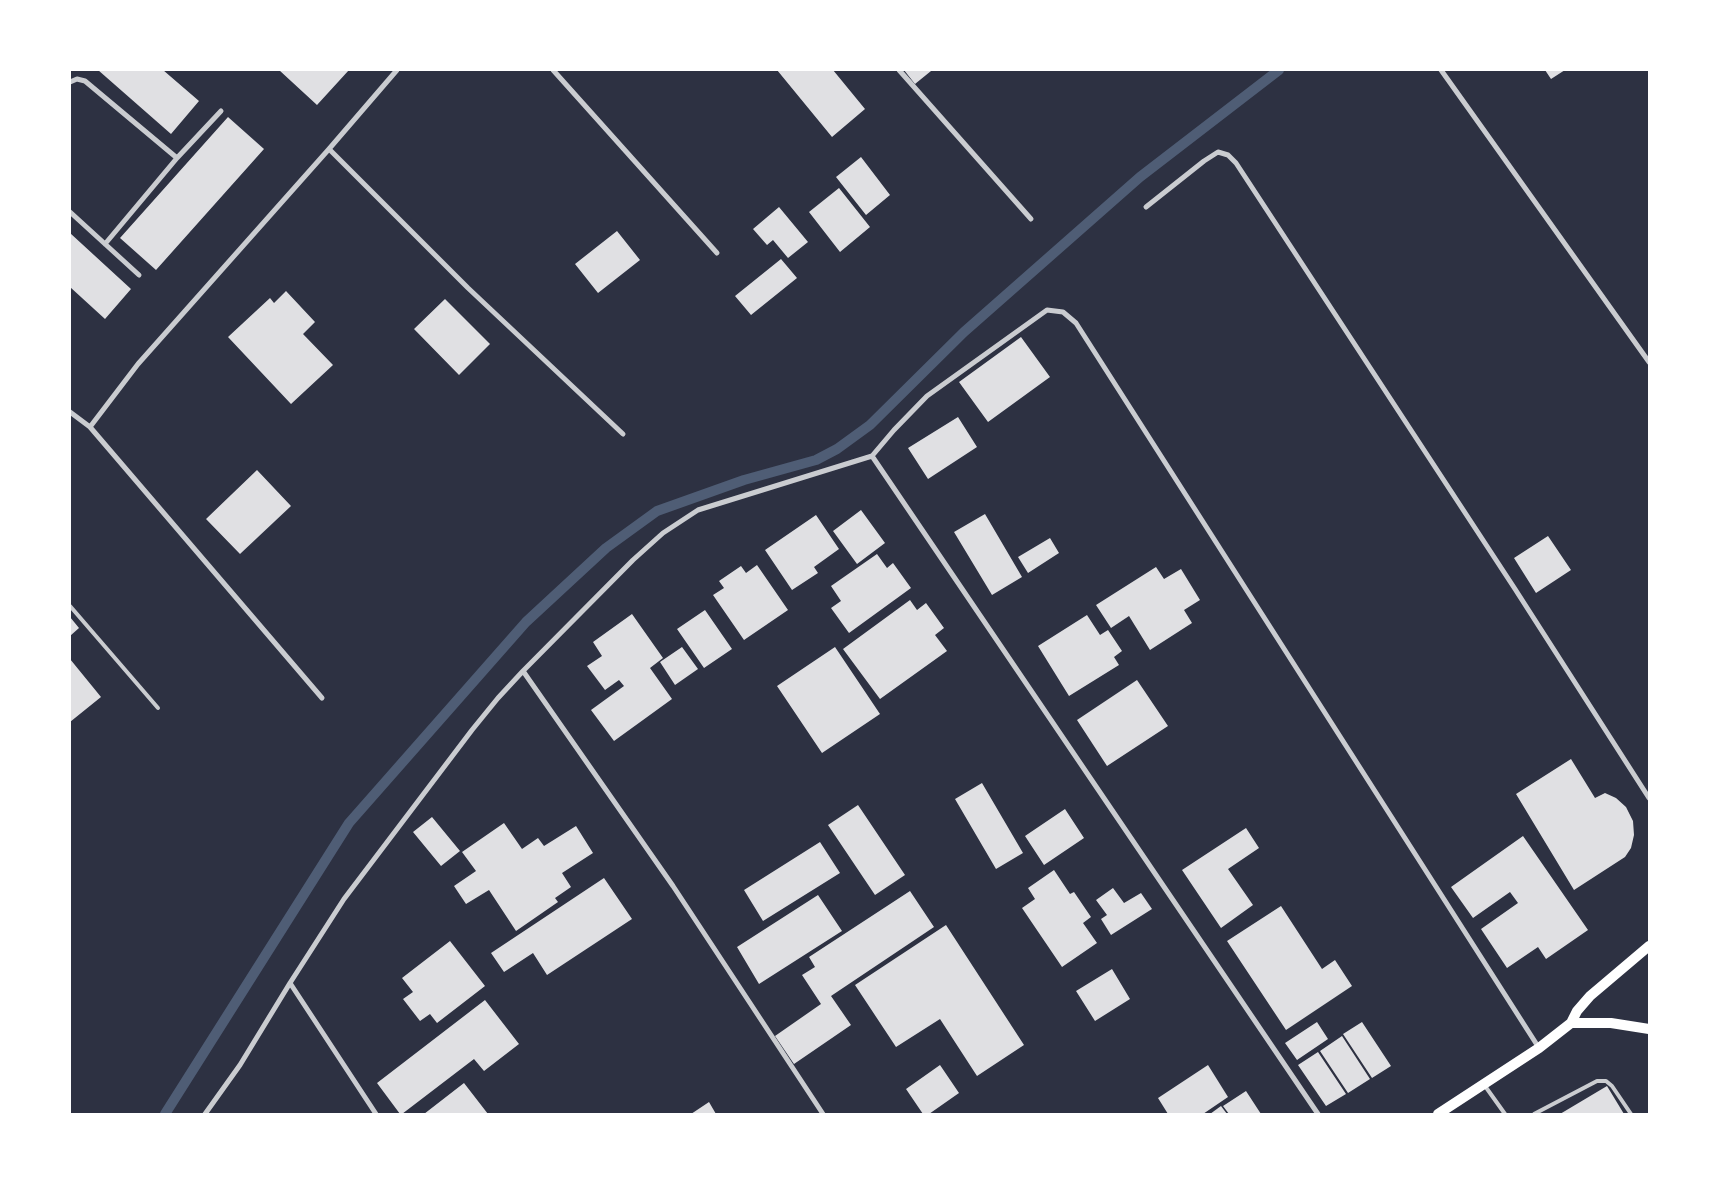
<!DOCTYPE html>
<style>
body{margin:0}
#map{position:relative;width:1719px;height:1184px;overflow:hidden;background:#2d3142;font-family:Karla,sans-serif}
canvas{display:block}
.frame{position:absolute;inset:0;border:71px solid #fff;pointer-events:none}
</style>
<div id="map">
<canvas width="1719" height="1184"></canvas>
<div class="frame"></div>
</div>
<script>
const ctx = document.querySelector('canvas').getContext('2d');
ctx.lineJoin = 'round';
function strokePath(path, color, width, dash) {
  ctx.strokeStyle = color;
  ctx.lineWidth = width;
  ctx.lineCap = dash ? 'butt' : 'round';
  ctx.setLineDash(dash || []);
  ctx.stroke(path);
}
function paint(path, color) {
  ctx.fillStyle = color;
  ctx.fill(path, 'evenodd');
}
const stream = new Path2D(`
 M 165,1114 L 349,823 L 526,622 L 606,548 L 657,511 L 744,480 L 816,460 L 837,449 L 870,425 L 964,332 L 1140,177 L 1279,70`);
const building = new Path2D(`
 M 98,70 L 163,70 L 199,101 L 171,134 Z
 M 279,70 L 349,70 L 317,105 Z
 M 777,70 L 833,70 L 865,109 L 832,137 Z
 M 904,70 L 930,70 L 931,71 L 915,84 Z
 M 1545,70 L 1565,70 L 1551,79 Z
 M 228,117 L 264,149 L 156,270 L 120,238 Z
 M 861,157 L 890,195 L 866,215 L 836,177 Z
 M 839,188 L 870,227 L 840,252 L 809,212 Z
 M 779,207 L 808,242 L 788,258 L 773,240 L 767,245 L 753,229 Z
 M 617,231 L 640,260 L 598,293 L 575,264 Z
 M 70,233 L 131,289 L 105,319 L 70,287 Z
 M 781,259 L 797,278 L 751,315 L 735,296 Z
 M 286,291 L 315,322 L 303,334 L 333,365 L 291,404 L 228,337 L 270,298 L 274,303 Z
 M 445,299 L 490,344 L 459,375 L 414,329 Z
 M 1021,337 L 1050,377 L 988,422 L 959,382 Z
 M 958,417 L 977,447 L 928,479 L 908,448 Z
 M 257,470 L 291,506 L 240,554 L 206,519 Z
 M 861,510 L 885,543 L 857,564 L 833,531 Z
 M 985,514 L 1022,577 L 992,595 L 954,532 Z
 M 816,515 L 839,549 L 814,567 L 818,573 L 792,590 L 765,550 Z
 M 1548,536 L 1571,570 L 1536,593 L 1514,558 Z
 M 1050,538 L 1059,553 L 1028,573 L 1018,557 Z
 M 877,554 L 887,568 L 893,563 L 911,588 L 849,633 L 831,608 L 841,601 L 831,586 Z
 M 757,565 L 788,610 L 744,640 L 713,595 L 724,588 L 719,581 L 741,566 L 746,573 Z
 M 1156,567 L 1164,579 L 1181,569 L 1200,600 L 1184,610 L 1192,623 L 1150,650 L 1129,616 L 1111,628 L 1096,605 Z
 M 910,600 L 917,610 L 926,603 L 944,628 L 935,635 L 947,651 L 880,699 L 843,649 Z
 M 705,610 L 732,649 L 704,668 L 677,629 Z
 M 632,614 L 663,658 L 650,668 L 672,699 L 614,741 L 591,710 L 624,686 L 619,680 L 605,690 L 587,666 L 602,656 L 593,642 Z
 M 1087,615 L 1100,635 L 1108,630 L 1122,651 L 1114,657 L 1119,665 L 1069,696 L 1038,646 Z
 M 70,617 L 79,628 L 70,636 Z
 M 682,647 L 698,669 L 675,685 L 660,662 Z
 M 835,647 L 880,714 L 822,753 L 777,686 Z
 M 70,659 L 101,697 L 70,722 Z
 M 1137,680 L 1168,726 L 1107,766 L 1077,720 Z
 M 1571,759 L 1595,798 L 1605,793 L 1616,798 L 1626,807 L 1633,821 L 1634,835 L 1631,848 L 1625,857 L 1574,890 L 1516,794 Z
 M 982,783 L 1023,853 L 996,869 L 955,799 Z
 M 858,805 L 905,875 L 875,895 L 828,825 Z
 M 1065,809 L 1084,838 L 1044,865 L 1025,836 Z
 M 432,817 L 460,851 L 441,866 L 413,832 Z
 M 504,823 L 522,849 L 538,838 L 544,846 L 576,826 L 593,853 L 562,873 L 571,887 L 555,898 L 558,902 L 516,931 L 489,890 L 466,904 L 454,886 L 476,871 L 462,852 Z
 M 1246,828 L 1259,848 L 1228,869 L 1253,905 L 1221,928 L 1182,870 Z
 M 1523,836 L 1588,930 L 1546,959 L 1538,947 L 1507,968 L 1481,929 L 1518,903 L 1510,892 L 1473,918 L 1451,887 Z
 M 820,842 L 840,873 L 763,921 L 744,890 Z
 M 1054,870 L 1070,894 L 1074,892 L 1091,917 L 1083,923 L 1097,943 L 1062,967 L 1022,908 L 1035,899 L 1028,888 Z
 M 604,878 L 632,919 L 547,975 L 533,953 L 504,972 L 491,953 Z
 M 1113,888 L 1124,903 L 1141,893 L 1152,909 L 1111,935 L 1101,919 L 1107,915 L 1096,900 Z
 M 910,891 L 934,927 L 831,996 L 851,1025 L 794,1064 L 775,1036 L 821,1004 L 802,975 L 815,967 L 809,957 Z
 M 818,895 L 842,931 L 759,984 L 737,947 Z
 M 1281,906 L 1322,969 L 1335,960 L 1352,986 L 1286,1030 L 1227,941 Z
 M 946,925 L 1024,1045 L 977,1076 L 940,1019 L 896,1047 L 855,985 Z
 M 450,941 L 485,986 L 437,1023 L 430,1014 L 420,1021 L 403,999 L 413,992 L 402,978 Z
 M 1112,969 L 1130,999 L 1095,1021 L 1076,991 Z
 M 485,1000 L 519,1044 L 484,1071 L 474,1059 L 402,1114 L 400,1114 L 377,1083 Z
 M 1317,1022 L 1328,1039 L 1297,1060 L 1285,1043 Z
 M 1362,1022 L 1391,1066 L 1372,1078 L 1343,1034 Z
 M 1342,1036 L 1370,1079 L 1348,1093 L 1320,1051 Z
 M 1318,1052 L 1346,1094 L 1326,1106 L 1298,1065 Z
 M 940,1065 L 959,1093 L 929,1114 L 923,1114 L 906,1089 Z
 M 1208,1065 L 1228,1097 L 1203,1114 L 1168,1114 L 1158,1098 Z
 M 464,1083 L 488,1114 L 424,1114 Z
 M 1607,1086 L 1624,1114 L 1560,1114 Z
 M 1246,1091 L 1261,1114 L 1229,1114 L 1223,1106 Z
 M 709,1102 L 716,1114 L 691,1114 Z
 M 1221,1106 L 1227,1114 L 1210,1114 Z`);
const service = new Path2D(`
 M 70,606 L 158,708
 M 1485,1086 L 1505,1114
 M 1534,1114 L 1597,1081 L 1606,1081 L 1612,1086 L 1631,1114`);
const minor = new Path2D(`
 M 553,70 L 717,253
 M 899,70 L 1031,219
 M 1441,70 L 1649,362
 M 70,82 L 77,79 L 85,81 L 177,158
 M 329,149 L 468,288 L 623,434
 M 1146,207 L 1204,161 L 1218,152 L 1228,155 L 1236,163 L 1515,589 L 1649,798
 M 70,212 L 139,275
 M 105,244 L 177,158 L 221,111
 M 70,412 L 90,427 L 322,698
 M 90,427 L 138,364 L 329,149 L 397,70
 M 872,456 L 1318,1114
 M 523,671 L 673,886 L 823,1114
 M 290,983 L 376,1114
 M 205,1114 L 240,1065 L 290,983 L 344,899 L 472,730 L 498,698 L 523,671 L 633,560 L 663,533 L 698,510 L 872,456 L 894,430 L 927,396 L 1047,310 L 1063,312 L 1076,323 L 1539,1048`);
const secondary = new Path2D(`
 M 1571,1023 L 1611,1023 L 1649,1029
 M 1438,1114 L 1539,1048 L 1571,1023 L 1577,1011 L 1590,996 L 1649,946`);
strokePath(stream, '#4f5d75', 10);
paint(building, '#e0e0e3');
strokePath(service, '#caccd0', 4);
strokePath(minor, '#caccd0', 5);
strokePath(secondary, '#fff', 10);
</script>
